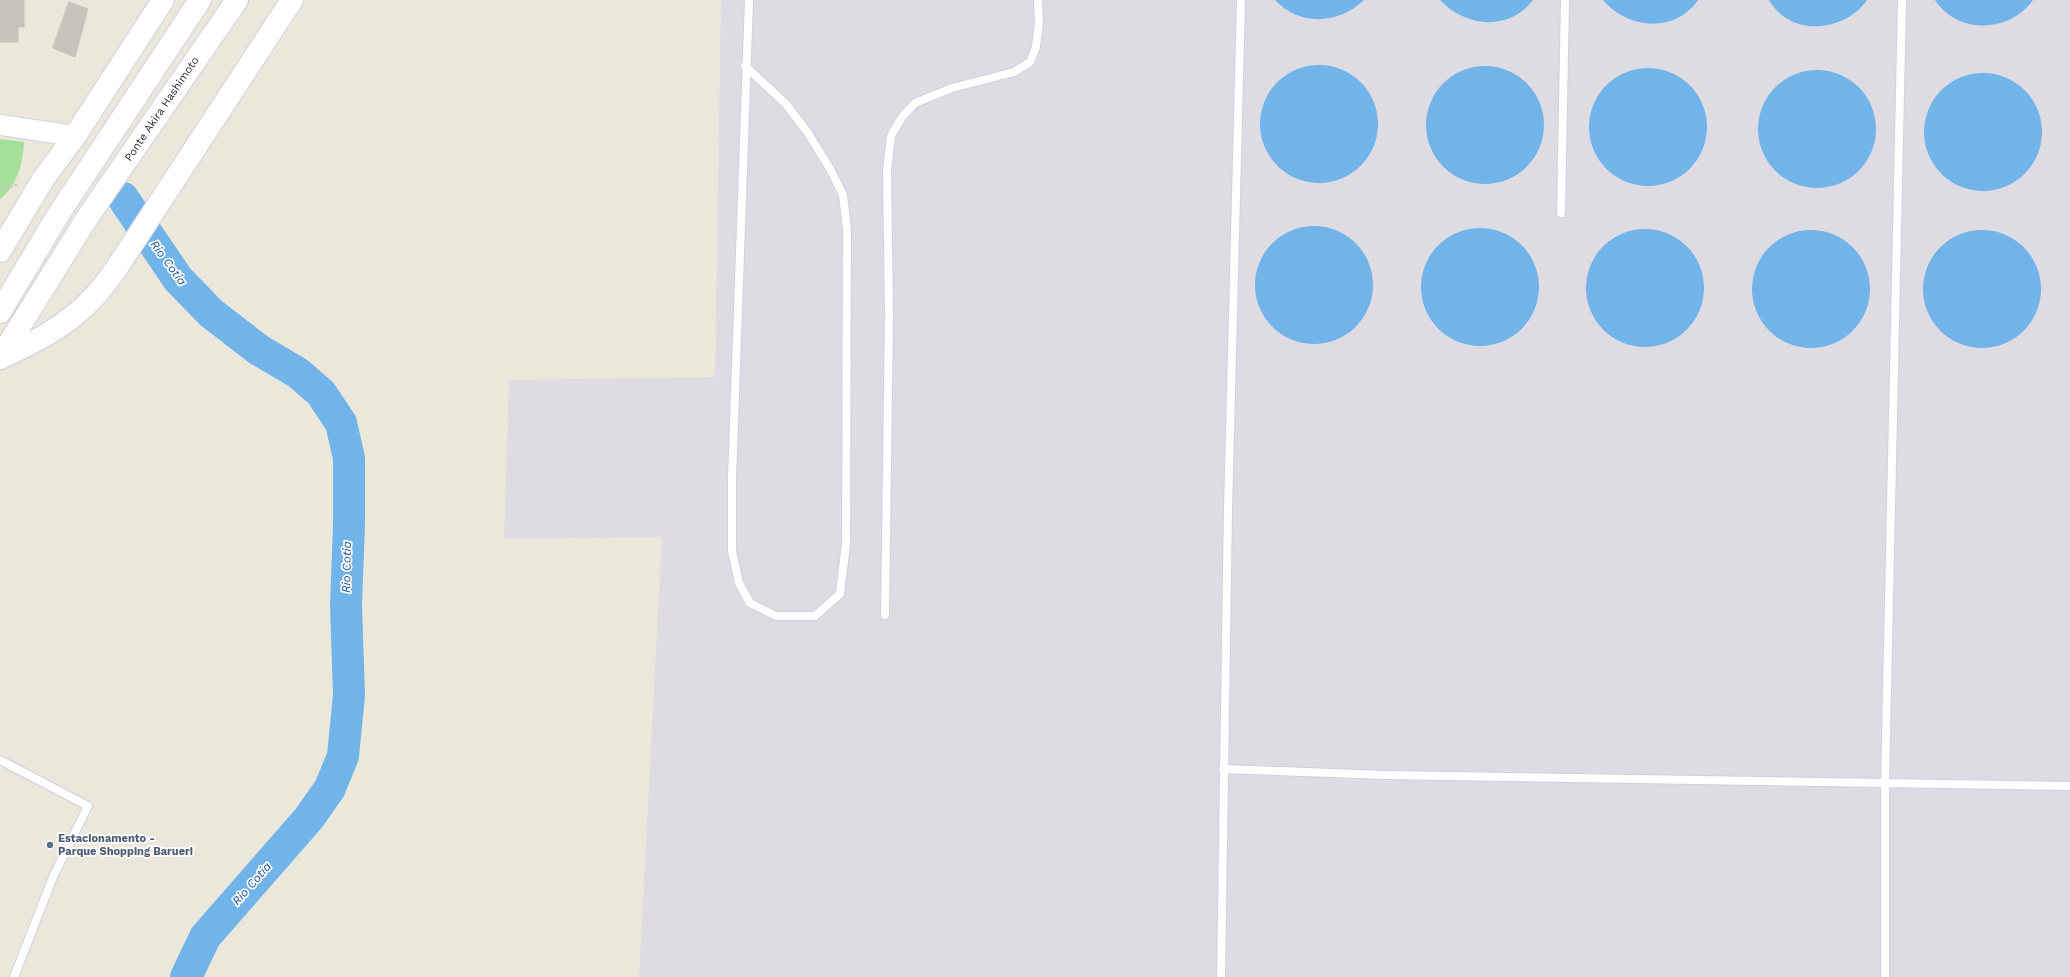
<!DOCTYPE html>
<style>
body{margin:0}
canvas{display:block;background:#ebe7db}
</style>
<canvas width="2070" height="977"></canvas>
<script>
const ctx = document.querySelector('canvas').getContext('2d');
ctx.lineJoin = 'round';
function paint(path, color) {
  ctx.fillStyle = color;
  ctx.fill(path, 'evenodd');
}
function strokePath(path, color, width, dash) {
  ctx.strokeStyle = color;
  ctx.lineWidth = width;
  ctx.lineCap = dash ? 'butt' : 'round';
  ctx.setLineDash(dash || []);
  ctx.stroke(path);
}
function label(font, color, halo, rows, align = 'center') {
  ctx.font = font + ' "Work Sans",sans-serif';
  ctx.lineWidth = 3.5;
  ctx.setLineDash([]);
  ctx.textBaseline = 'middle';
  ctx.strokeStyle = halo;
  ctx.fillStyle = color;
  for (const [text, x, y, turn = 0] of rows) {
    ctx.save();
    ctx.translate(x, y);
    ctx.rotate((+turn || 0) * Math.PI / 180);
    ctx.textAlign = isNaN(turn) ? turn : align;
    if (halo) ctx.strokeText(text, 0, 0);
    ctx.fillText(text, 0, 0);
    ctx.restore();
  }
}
const industrial = new Path2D(`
 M 721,0 L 2070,0 L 2070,977 L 639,977 L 662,537 L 504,539 L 509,380 L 715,377 Z`);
const green = new Path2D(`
 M 0,139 L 24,142 C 23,163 17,186 0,199 Z`);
const water = new Path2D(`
 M 1275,0 L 1364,0 C 1339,24 1300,27 1275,0 Z
 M 1440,0 L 1533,0 C 1509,32 1465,27 1440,0 Z
 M 1603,0 L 1698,0 C 1675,34 1627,29 1603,0 Z
 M 1769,0 L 1867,0 C 1844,33 1790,37 1769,0 Z
 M 1935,0 L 2033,0 C 2010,33 1958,35 1935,0 Z
 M1260 124a59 59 0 1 1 118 0a59 59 0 1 1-118 0Z
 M1426 125a59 59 0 1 1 118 0a59 59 0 1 1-118 0Z
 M1589 127a59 59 0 1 1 118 0a59 59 0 1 1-118 0Z
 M1758 129a59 59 0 1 1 118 0a59 59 0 1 1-118 0Z
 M1924 132a59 59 0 1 1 118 0a59 59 0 1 1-118 0Z
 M1255 285a59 59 0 1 1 118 0a59 59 0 1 1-118 0Z
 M1421 287a59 59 0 1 1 118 0a59 59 0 1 1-118 0Z
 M1586 288a59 59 0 1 1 118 0a59 59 0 1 1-118 0Z
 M1923 289a59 59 0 1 1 118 0a59 59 0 1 1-118 0Z
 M1752 289a59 59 0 1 1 118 0a59 59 0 1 1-118 0Z`);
const river = new Path2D(`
 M 123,198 L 178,279 L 211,313 L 259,350 L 298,373 L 321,393 L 341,423 L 349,458 L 349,524 L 346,606 L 349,695 L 343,756 L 330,788 L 309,818 L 205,937 L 186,977`);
const building = new Path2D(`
 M 0,0 L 24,0 L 24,27 L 18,27 L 18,42 L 0,42 Z
 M 69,2 L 88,9 L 75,57 L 53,48 Z`);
const path = new Path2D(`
 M 0,189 L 17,185`);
const service = new Path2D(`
 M 745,66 L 785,103 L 808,133 L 830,169 L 843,195 L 847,229 L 846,544 L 840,594 L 815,616 L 776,616 L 750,603 L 739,583 L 732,551 L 732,478 L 749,0
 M 1561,213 L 1565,0
 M 885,615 L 889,314 L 887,171 L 891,136 L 902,117 L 915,103 L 952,88 L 1014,72 L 1030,62 L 1036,47 L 1039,22 L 1038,0
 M 0,760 L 88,806 L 53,877 L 14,977
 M 1223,769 L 1386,775 L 2070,786
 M 1221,977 L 1228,509 L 1241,0
 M 1885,977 L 1885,783 L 1902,0`);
const tertiary = new Path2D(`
 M 0,125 L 75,136`);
const secondary = new Path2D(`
 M 0,251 L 44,178 L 75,136 L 163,0
 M 0,312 L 58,215 L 200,0
 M 0,358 C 34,343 68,325 93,298 C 102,289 109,278 116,269 L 292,0
 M 0,358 L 87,218 L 237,0`);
const markers = [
 [50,845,4,"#5c6f8a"]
];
const streetNames = [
 ["Ponte Akira Hashimoto",162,109,-56]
];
const serviceNames = [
 ["Estacionamento -",58,839],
 ["Parque Shopping Barueri",58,852]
];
const waterNames = [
 ["Rio Cotia",168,263,54],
 ["Rio Cotia",347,567,-89],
 ["Rio Cotia",252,884,-49]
];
paint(industrial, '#dfdbe3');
paint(green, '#a4e099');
paint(water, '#71b4ea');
strokePath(river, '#71b4ea', 32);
paint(building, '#c6c3bb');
strokePath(building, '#c6c3b5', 1);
strokePath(service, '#d0d0e1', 10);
strokePath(tertiary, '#d0d0e1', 22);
strokePath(secondary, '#d0d0e1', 24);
strokePath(path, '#c7c7c7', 2.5, [3, 2]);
strokePath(service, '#fff', 8);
strokePath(tertiary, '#fff', 20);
strokePath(secondary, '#fff', 22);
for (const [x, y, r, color] of markers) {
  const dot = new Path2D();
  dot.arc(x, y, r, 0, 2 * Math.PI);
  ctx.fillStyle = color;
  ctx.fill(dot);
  strokePath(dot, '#fff', 1.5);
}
label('11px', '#292929', '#fff', streetNames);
label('bold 11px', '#4e5e75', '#fff', serviceNames, 'left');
label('italic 12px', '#125094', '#fff', waterNames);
</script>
